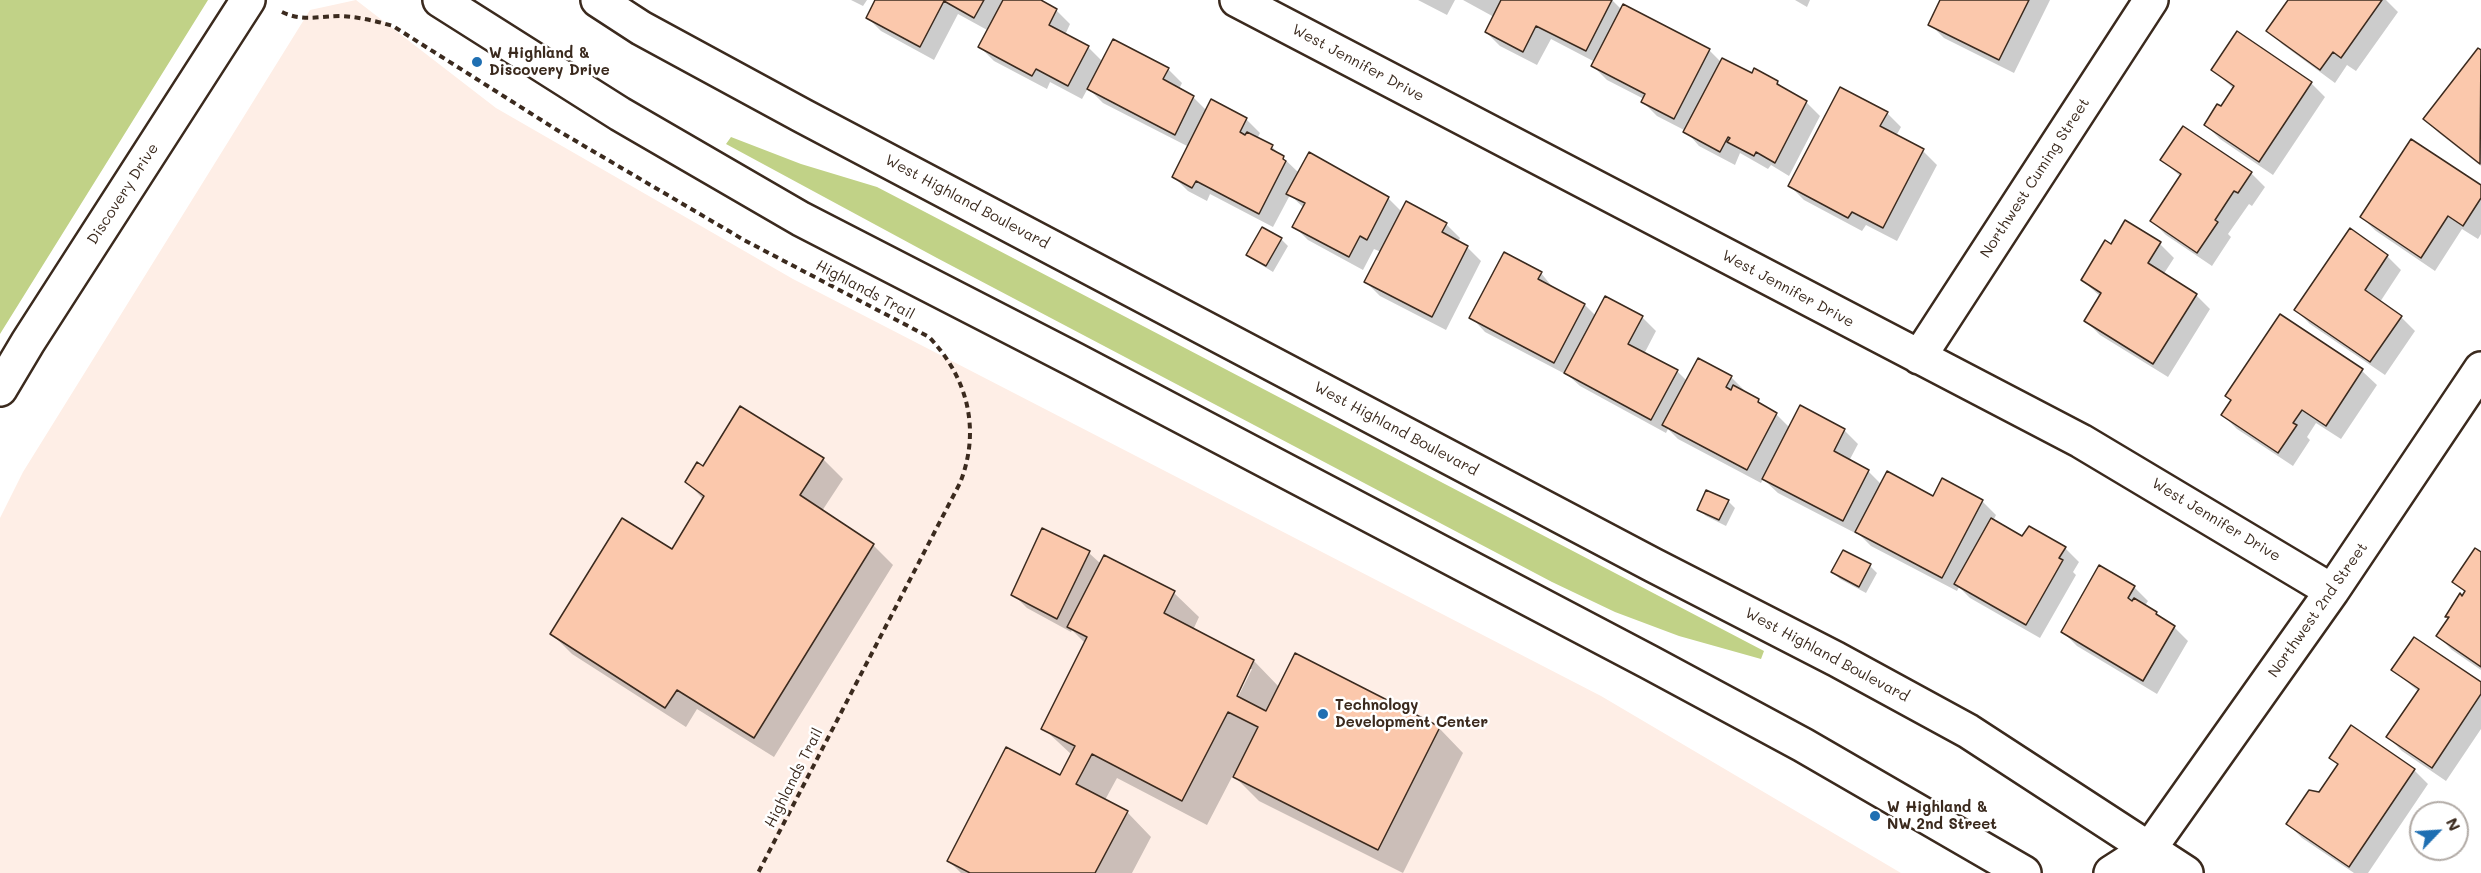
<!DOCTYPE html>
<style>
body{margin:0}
#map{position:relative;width:2481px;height:873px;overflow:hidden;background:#fff;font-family:Mali,sans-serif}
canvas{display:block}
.north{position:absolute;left:2409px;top:801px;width:60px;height:60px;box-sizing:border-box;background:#fff;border:2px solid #b1aaa5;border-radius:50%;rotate:65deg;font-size:16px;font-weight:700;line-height:24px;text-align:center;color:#3b2a1e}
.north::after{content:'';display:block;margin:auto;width:21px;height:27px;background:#1f6fb2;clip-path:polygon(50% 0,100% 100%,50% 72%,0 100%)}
</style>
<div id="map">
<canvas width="2481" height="873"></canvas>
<div class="north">N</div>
</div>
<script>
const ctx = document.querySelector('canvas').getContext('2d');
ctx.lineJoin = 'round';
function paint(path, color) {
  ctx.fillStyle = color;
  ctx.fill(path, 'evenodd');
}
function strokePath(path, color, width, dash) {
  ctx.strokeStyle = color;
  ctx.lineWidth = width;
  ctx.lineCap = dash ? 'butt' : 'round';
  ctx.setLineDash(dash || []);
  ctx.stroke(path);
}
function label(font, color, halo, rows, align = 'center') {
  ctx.font = font + ' Mali,sans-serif';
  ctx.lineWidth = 5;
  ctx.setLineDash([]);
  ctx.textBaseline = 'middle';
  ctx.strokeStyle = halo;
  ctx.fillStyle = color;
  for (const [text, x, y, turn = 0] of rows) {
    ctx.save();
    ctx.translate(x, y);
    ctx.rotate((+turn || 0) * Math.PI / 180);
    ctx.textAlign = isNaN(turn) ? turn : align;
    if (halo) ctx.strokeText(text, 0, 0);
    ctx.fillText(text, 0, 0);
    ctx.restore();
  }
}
const built = new Path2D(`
 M 356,0 L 496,108 L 793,279 L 1601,696 L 1901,873 L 0,873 L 0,518 L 23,472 L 310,10 Z`);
const green = new Path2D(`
 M 0,0 L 208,0 L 0,334 Z
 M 731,137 L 801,164 L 877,187 L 927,213 L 1764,651 L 1761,659 L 1679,636 L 1615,612 L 1552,582 L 937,258 L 726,144 Z`);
const shadow = new Path2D(`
 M 851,0 L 867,0 L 863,6 Z
 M 877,0 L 1038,0 L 1056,10 L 1070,24 L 1065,35 L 1088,47 L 1103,62 L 1168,69 L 1182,83 L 1179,89 L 1193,97 L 1207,111 L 1212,102 L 1246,119 L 1260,133 L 1257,139 L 1272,147 L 1299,173 L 1388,198 L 1402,212 L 1446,224 L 1460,238 L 1458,242 L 1467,247 L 1481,261 L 1446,330 L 1380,296 L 1366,282 L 1381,252 L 1374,249 L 1363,270 L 1308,240 L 1294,226 L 1304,208 L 1290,195 L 1273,227 L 1210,194 L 1207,201 L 1188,191 L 1174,177 L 1189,147 L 1103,103 L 1088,88 L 1082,99 L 1050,82 L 1047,89 L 994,61 L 980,47 L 989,31 L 958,14 L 934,60 L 881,31 L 867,17 Z
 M 1418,0 L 1455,0 L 1447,15 Z
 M 1463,0 L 1612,0 L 1622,10 L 1709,50 L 1722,63 L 1752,75 L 1777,82 L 1786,91 L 1806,102 L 1820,116 L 1789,176 L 1771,165 L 1768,169 L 1740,153 L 1735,165 L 1699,146 L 1686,131 L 1657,116 L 1643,102 L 1644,99 L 1607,80 L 1593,66 L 1595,62 L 1551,39 L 1537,65 L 1500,46 L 1486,32 L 1494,17 Z
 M 1795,0 L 1810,0 L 1807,7 Z
 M 1942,0 L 2050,0 L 2014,73 L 1944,38 L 1930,24 Z
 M 2290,0 L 2386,0 L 2398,12 L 2356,71 L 2347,65 L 2335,83 L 2282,44 L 2268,30 Z
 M 2479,50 L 2481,52 L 2481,166 L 2439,133 L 2425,119 Z
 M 2213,70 L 2311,83 L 2325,97 L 2273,175 L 2220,139 L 2205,124 L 2234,89 Z
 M 1887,113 L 1901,127 L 1896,136 L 1923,151 L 1937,165 L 1897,241 L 1866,225 L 1862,231 L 1804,200 L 1790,186 Z
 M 2184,128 L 2251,173 L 2265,187 L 2252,206 L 2249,204 L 2228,234 L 2231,237 L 2212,266 L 2166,235 L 2152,221 L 2181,177 L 2162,160 Z
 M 2481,187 L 2481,234 L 2478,239 L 2462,229 L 2435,271 L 2376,231 L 2361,217 Z
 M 2125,222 L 2160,244 L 2174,258 L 2163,275 L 2196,295 L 2210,309 L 2168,377 L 2100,335 L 2086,321 L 2101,297 L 2082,280 L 2111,246 Z
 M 2350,230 L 2387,256 L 2401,270 L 2380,302 L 2401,317 L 2415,331 L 2385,375 L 2310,324 L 2296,310 Z
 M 1281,239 L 1288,246 L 1273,272 L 1255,261 L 1248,254 Z
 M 1541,273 L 1554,289 L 1585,305 L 1596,316 L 1642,317 L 1656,331 L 1644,354 L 1677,371 L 1687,381 L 1731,377 L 1745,391 L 1744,393 L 1776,414 L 1790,428 L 1844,430 L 1858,444 L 1849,461 L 1868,471 L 1882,485 L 1934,498 L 1982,501 L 1996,515 L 1993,521 L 2023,538 L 2065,548 L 2079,562 L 2073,572 L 2076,575 L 2040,638 L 1970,598 L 1959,587 L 1957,591 L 1871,546 L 1858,533 L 1857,534 L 1778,493 L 1763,479 L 1761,483 L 1678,439 L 1668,429 L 1666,433 L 1580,386 L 1569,376 L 1485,332 L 1471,317 Z
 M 2280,316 L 2362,371 L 2377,385 L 2341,439 L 2316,423 L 2307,437 L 2310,440 L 2293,466 L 2237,429 L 2223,415 Z
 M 823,459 L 843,479 L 822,511 L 873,545 L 893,565 L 774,757 L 697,709 L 686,727 L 572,654 L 552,634 L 673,551 L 703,499 L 687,482 L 703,468 Z
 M 1728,501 L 1735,508 L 1726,526 L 1706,516 L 1699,510 Z
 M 1043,530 L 1089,553 L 1101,564 L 1105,557 L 1174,593 L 1199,617 L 1193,630 L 1254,661 L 1280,688 L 1439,728 L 1463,753 L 1403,873 L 1259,801 L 1233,775 L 1207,825 L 1117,778 L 1105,800 L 1127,812 L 1151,837 L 1132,873 L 961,873 L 949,861 L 1060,777 L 1072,755 L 1043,728 L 1086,644 L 1072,630 L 1071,632 L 1027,608 L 1013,594 ZM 1249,669 L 1252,669 L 1235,703 L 1232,702 Z
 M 2481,554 L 2481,670 L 2452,650 L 2438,636 L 2449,619 L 2447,617 L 2466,593 L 2454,582 Z
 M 1870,566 L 1877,573 L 1866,593 L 1840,579 L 1833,572 Z
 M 2134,587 L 2148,601 L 2144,607 L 2174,627 L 2188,641 L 2157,694 L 2077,646 L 2063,632 Z
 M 2393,670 L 2481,684 L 2481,729 L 2446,781 L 2402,751 L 2388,737 L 2419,692 Z
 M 2331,758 L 2414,770 L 2428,784 L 2368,873 L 2354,873 L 2302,838 L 2288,824 L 2319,794 L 2339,766 Z`);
const building = new Path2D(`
 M 875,0 L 984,0 L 974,18 L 944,1 L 920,47 L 866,18 Z
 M 1003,0 L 1041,0 L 1057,9 L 1049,25 L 1089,46 L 1068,86 L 1036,69 L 1032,76 L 978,47 Z
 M 1501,0 L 1612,0 L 1586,51 L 1536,26 L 1523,52 L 1485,32 Z
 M 1940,0 L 2029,0 L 1999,60 L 1928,25 Z
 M 2288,0 L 2382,0 L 2341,58 L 2333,52 L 2320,70 L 2266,31 Z
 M 1623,4 L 1710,49 L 1674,119 L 1641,102 L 1645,94 L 1591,66 Z
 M 2237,31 L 2312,82 L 2259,162 L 2204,125 L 2217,104 L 2221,106 L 2234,86 L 2211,70 Z
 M 1113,39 L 1169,68 L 1163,79 L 1194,96 L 1175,135 L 1087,89 Z
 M 2478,48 L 2481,50 L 2480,164 L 2423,119 Z
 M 1722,58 L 1752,73 L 1754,68 L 1778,81 L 1777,84 L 1807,101 L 1775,163 L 1756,152 L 1754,156 L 1727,142 L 1730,138 L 1728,137 L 1720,152 L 1683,132 Z
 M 1840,87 L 1888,112 L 1880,126 L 1924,149 L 1883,228 L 1852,212 L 1848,218 L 1788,186 Z
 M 1211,99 L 1247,118 L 1240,132 L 1245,135 L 1247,132 L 1273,145 L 1271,149 L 1284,156 L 1283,159 L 1286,161 L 1259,214 L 1196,181 L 1192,188 L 1172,177 Z
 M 2183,126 L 2252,172 L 2238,193 L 2234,191 L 2215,220 L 2218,222 L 2197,253 L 2150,221 L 2181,174 L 2160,160 Z
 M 2411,139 L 2481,185 L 2481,198 L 2463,226 L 2448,216 L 2421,258 L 2360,217 Z
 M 1309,152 L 1389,197 L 1367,240 L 1360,236 L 1349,257 L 1292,227 L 1305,203 L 1286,194 Z
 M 1406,201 L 1447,223 L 1442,232 L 1468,246 L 1432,317 L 1364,282 Z
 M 2125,220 L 2161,242 L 2148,263 L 2197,294 L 2153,364 L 2084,321 L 2101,293 L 2081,280 L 2105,240 L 2111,244 Z
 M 1262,227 L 1282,238 L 1266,266 L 1246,255 Z
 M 2350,228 L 2388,255 L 2365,290 L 2402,316 L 2370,362 L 2294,310 Z
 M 1504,252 L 1542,272 L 1538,279 L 1585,304 L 1554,363 L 1469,318 Z
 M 1605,296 L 1643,316 L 1628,344 L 1678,370 L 1651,420 L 1564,373 Z
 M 2280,314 L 2363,369 L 2326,426 L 2302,410 L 2293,423 L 2297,425 L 2278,453 L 2221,415 L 2231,400 L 2225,396 Z
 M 1698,358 L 1732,376 L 1726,387 L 1731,390 L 1733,385 L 1759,399 L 1758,402 L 1777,413 L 1747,470 L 1662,425 Z
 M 1800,405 L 1845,429 L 1834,451 L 1869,470 L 1843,521 L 1762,479 Z
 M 740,406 L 824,458 L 800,495 L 874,544 L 754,738 L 677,690 L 665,708 L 550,634 L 622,518 L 672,549 L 704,496 L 685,482 L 697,462 L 703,466 Z
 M 1887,471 L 1933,496 L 1942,478 L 1983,500 L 1942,578 L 1855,532 Z
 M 1706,490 L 1729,500 L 1719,520 L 1697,510 Z
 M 1991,518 L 2022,536 L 2029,526 L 2066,547 L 2059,558 L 2063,560 L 2026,625 L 1954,584 Z
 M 1042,528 L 1090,551 L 1057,619 L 1011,595 Z
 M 2475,548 L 2481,552 L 2481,667 L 2436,636 L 2449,617 L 2445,617 L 2460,593 L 2462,596 L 2465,591 L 2452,582 Z
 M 1843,550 L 1871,564 L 1859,587 L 1831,572 Z
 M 1104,555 L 1175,591 L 1164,613 L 1254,660 L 1237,696 L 1266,711 L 1295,653 L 1440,727 L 1378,850 L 1233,777 L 1258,727 L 1228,712 L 1182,801 L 1092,754 L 1076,784 L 1128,811 L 1095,873 L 970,873 L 947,861 L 1006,747 L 1060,775 L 1075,746 L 1041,729 L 1087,637 L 1067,627 Z
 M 2099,565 L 2135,586 L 2128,598 L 2132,601 L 2134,598 L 2157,612 L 2156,614 L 2175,626 L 2143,681 L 2061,632 Z
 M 2414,637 L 2481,682 L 2481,694 L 2432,768 L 2386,737 L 2419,689 L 2391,670 Z
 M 2351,725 L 2415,769 L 2349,867 L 2286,824 L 2309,790 L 2319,792 L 2338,764 L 2329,758 Z`);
const path = new Path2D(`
 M 282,12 C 303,22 319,16 342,16 C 359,17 376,21 393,26 L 557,130 L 744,240 L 929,337 C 968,378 981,430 960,483 L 758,873`);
const street = new Path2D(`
 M 1237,0 L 2081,441 L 2332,591
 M 1919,357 L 2151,0
 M 0,389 L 28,342 L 248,0
 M 2111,873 L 2150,848
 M 2141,873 L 2150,848 L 2332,591 L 2481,369`);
const secondary = new Path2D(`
 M 440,0 L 620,114 L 801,219 L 1075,360 L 1649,662 L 1803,745 L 2024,873
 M 598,0 L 641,28 L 803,116 L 1653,565 L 1836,659 L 1968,731 L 2186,873`);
const markers = [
 [477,62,6,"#1f6fb2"],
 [1323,714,6,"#1f6fb2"],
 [1875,816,6,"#1f6fb2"]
];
const poiNames = [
 ["W Highland &",489,53],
 ["Discovery Drive",489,70],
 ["Technology",1335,705],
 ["Development Center",1335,722],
 ["W Highland &",1887,807],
 ["NW 2nd Street",1887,824]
];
const streetNames = [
 ["West Jennifer Drive",1358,63,28],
 ["Northwest Cuming Street",2035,178,-57],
 ["Discovery Drive",123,194,-57],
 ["West Highland Boulevard",967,202,28],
 ["West Jennifer Drive",1788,289,28],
 ["Highlands Trail",865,290,28],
 ["West Highland Boulevard",1396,429,28],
 ["West Jennifer Drive",2216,520,31],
 ["Northwest 2nd Street",2318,610,-55],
 ["West Highland Boulevard",1827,655,28],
 ["Highlands Trail",794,778,-63]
];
paint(built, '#feeee6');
paint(green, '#c1d287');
paint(shadow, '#0003');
paint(building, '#fbc8ac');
strokePath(building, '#3b2a1e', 1.5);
strokePath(street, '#3b2a1e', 38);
strokePath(secondary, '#3b2a1e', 38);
strokePath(path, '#3b2a1e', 4, [6, 4.5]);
strokePath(street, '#fff', 33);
strokePath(secondary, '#fff', 33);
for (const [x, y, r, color] of markers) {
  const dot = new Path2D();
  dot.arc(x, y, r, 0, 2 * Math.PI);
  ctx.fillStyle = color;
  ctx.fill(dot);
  strokePath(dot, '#fff', 2);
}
label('bold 15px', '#3b2a1e', '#fff', poiNames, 'left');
label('15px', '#3b2a1e', '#fff', streetNames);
</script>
